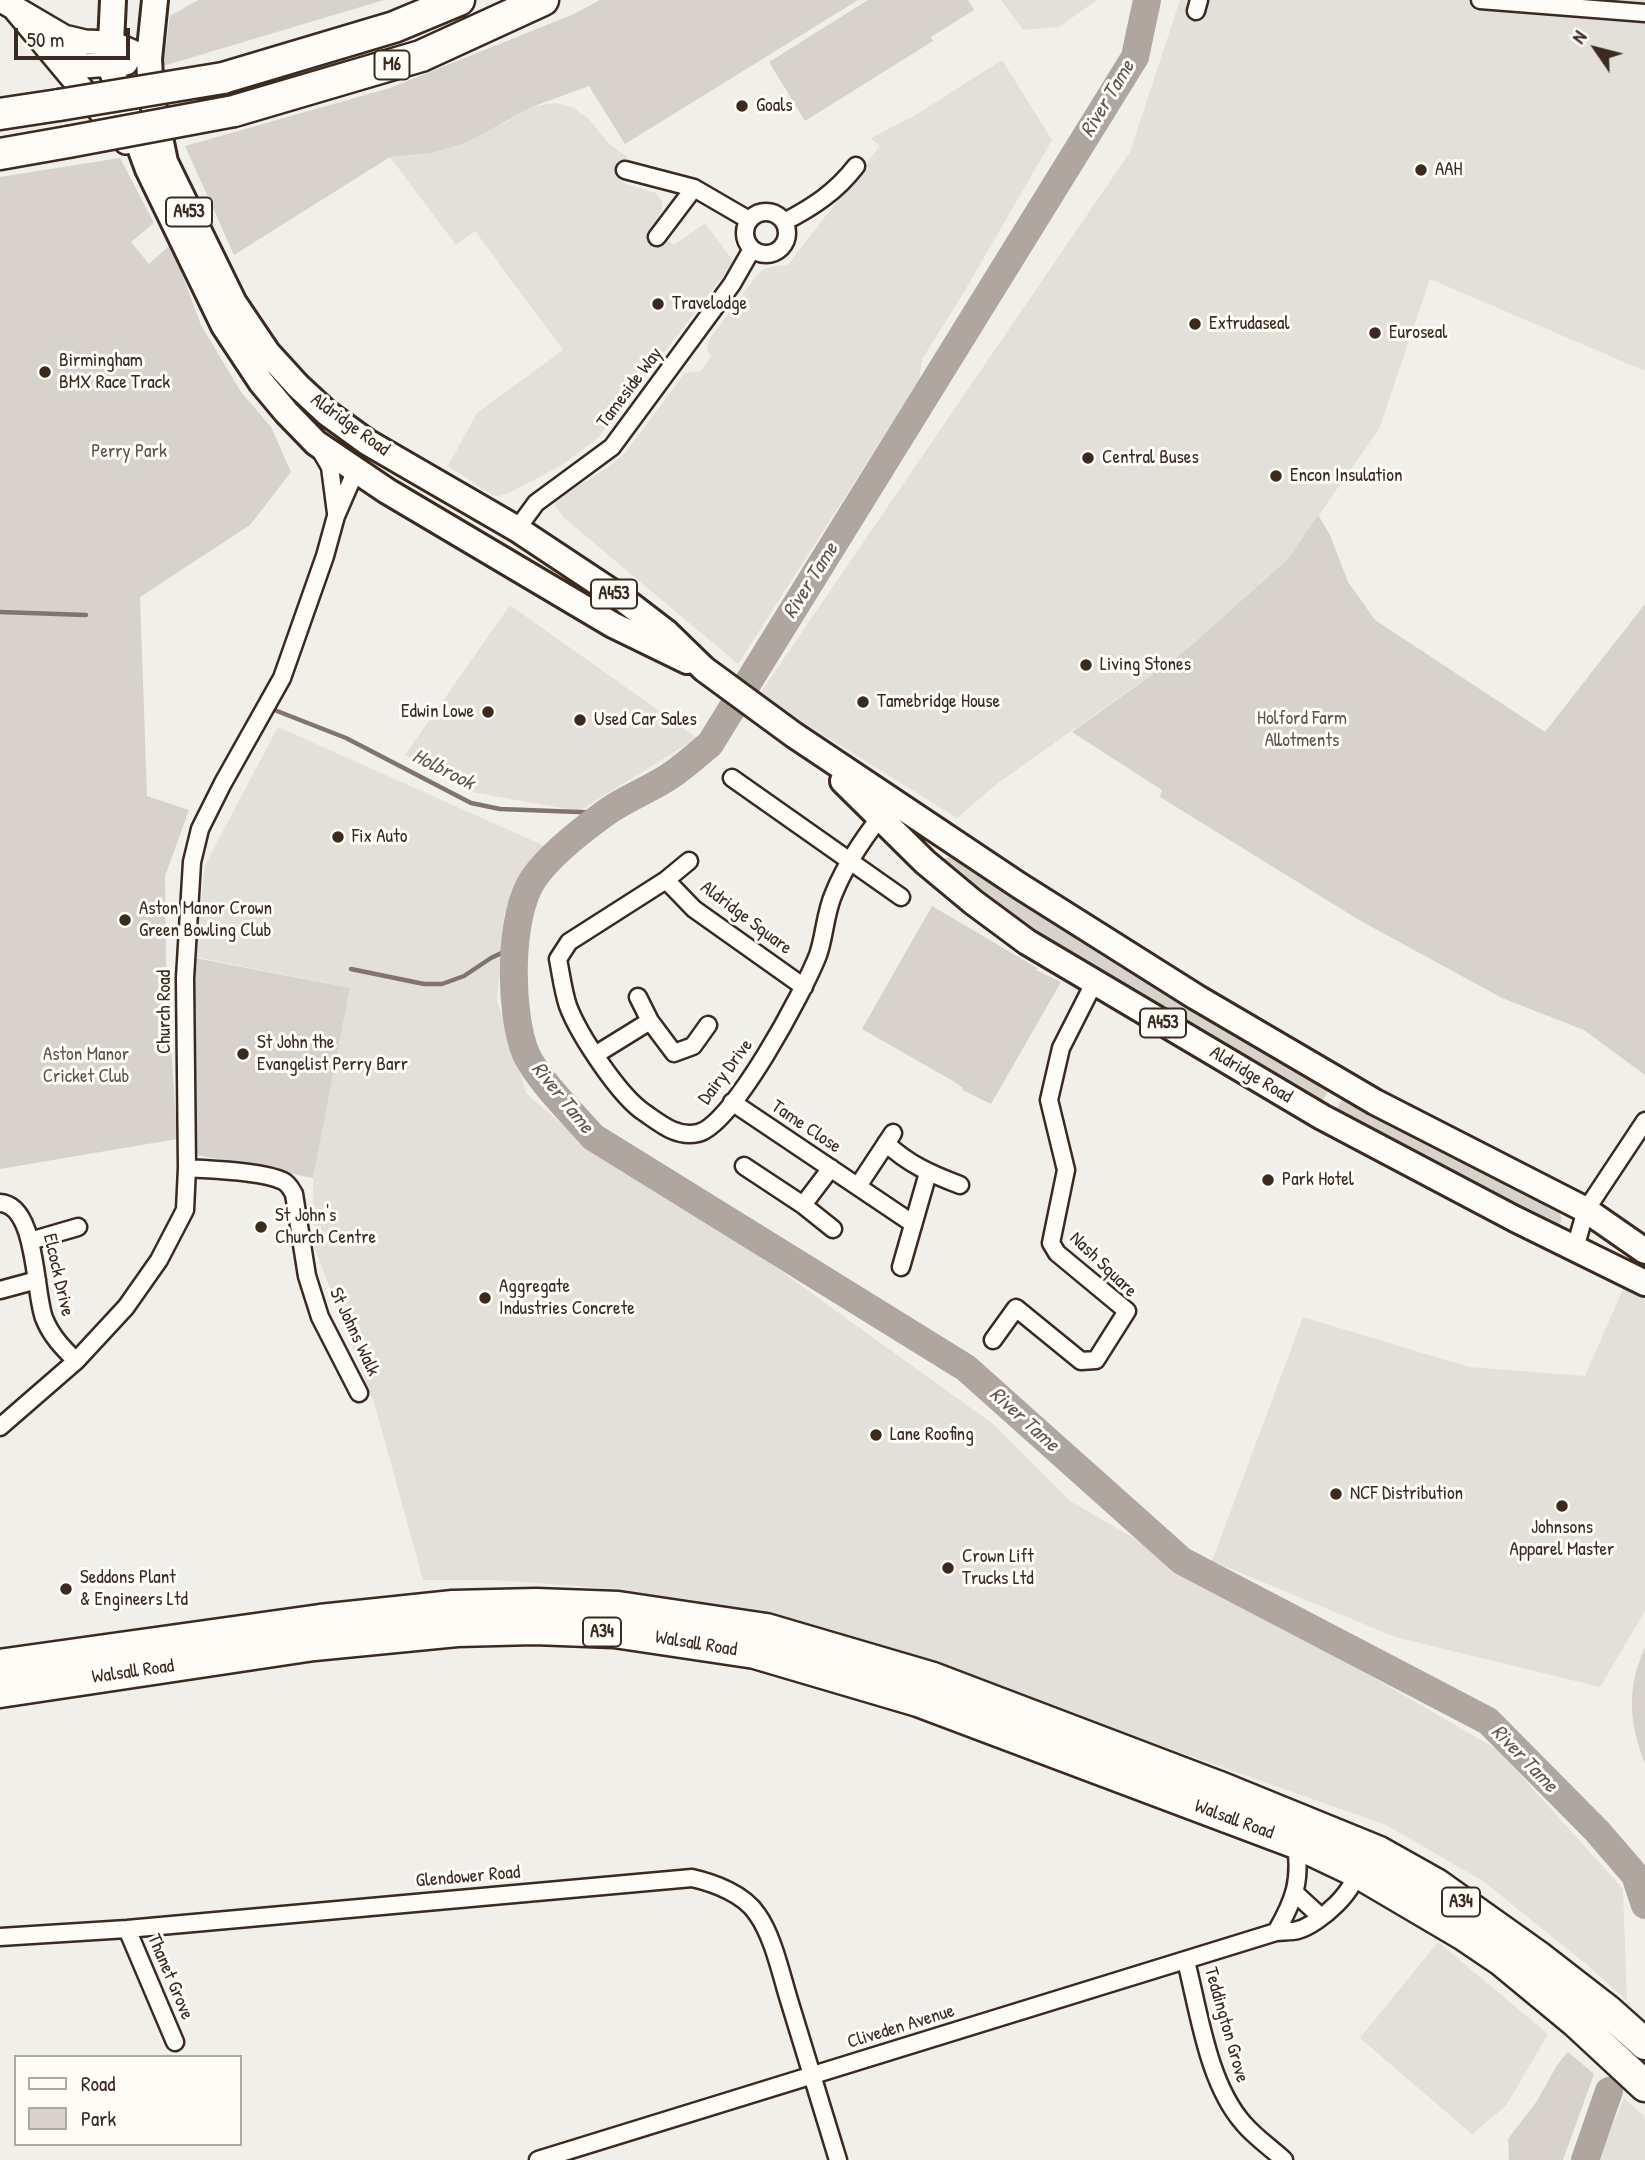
<!DOCTYPE html>
<style>
body{margin:0}
#map{position:relative;width:1645px;height:2160px;overflow:hidden;background:#f1efea;font-family:"Patrick Hand",sans-serif}
canvas{display:block}
.legend{position:absolute;left:14px;top:2055px;width:228px;height:91px;box-sizing:border-box;background:#fdfcf7;border:2px solid #afa8a0;margin:0;padding:9px 12px;list-style:none;font-size:21px;color:#3b2a1e}
.legend li{display:flex;align-items:center;gap:14px;height:35px}
.legend b{width:35px;border:2px solid #afa8a0}
.north{position:absolute;left:1561px;top:14px;width:70px;height:70px;-webkit-text-stroke:5px #fdfcf7;paint-order:stroke;rotate:305deg;font-size:19px;font-weight:700;line-height:28px;text-align:center;color:#3b2a1e}
.north::after{content:'';display:block;margin:auto;width:24px;height:32px;background:#3b2a1e;clip-path:polygon(50% 0,100% 100%,50% 72%,0 100%)}
.scale{position:absolute;left:14px;top:28px;width:116px;height:32px;box-sizing:border-box;border:4px solid #3b2a1e;border-top:0;padding-left:9px;font-size:21px;line-height:24px;white-space:nowrap;color:#3b2a1e;-webkit-text-stroke:5px #fdfcf7;paint-order:stroke}
</style>
<div id="map">
<canvas width="1645" height="2160"></canvas>
<ul class="legend">
<li><b style="height:9px;background:#fdfcf7"></b>Road</li>
<li><b style="height:19px;background:#d7d2cc"></b>Park</li>
</ul>
<div class="north">N</div>
<div class="scale">50 m</div>
</div>
<script>
const ctx = document.querySelector('canvas').getContext('2d');
ctx.lineJoin = 'round';
function paint(path, color) {
  ctx.fillStyle = color;
  ctx.fill(path, 'evenodd');
}
function strokePath(path, color, width, dash) {
  ctx.strokeStyle = color;
  ctx.lineWidth = width;
  ctx.lineCap = dash ? 'butt' : 'round';
  ctx.setLineDash(dash || []);
  ctx.stroke(path);
}
function label(font, color, halo, rows, align = 'center') {
  ctx.font = font + ' "Patrick Hand",sans-serif';
  ctx.lineWidth = 6;
  ctx.setLineDash([]);
  ctx.textBaseline = 'middle';
  ctx.strokeStyle = halo;
  ctx.fillStyle = color;
  for (const [text, x, y, turn = 0] of rows) {
    ctx.save();
    ctx.translate(x, y);
    ctx.rotate((+turn || 0) * Math.PI / 180);
    ctx.textAlign = isNaN(turn) ? turn : align;
    if (halo) ctx.strokeText(text, 0, 0);
    ctx.fillText(text, 0, 0);
    ctx.restore();
  }
}
const built = new Path2D(`
 M 1001,0 L 1097,0 L 1059,27 L 1023,30 Z
 M 1180,0 L 1645,0 L 1645,371 L 1430,279 L 1379,429 L 1288,559 L 1186,650 L 998,783 L 957,818 L 759,695 L 1130,152 Z
 M 1002,60 L 1052,140 L 960,299 L 922,359 L 919,381 L 738,664 L 563,517 L 554,504 L 564,495 L 610,466 L 626,452 L 685,373 L 701,371 L 711,356 L 707,350 L 708,341 L 757,275 L 764,269 L 777,265 L 787,266 L 880,146 L 871,138 L 914,116 Z
 M 555,103 L 572,107 L 589,119 L 609,144 L 627,157 L 620,182 L 656,193 L 662,202 L 662,211 L 650,228 L 674,245 L 705,223 L 734,262 L 598,438 L 562,465 L 507,494 L 498,496 L 492,495 L 448,466 L 477,413 L 563,350 L 475,231 L 456,245 L 390,157 L 431,153 L 506,122 L 534,106 Z
 M 510,605 L 697,738 L 579,811 L 471,792 L 405,755 Z
 M 278,727 L 545,846 L 504,914 L 497,1000 L 526,1093 L 587,1146 L 728,1233 L 993,1424 L 1070,1501 L 1498,1750 L 1623,1889 L 1627,2001 L 1586,1964 L 1483,1881 L 1386,1825 L 1009,1692 L 766,1611 L 617,1589 L 494,1580 L 423,1580 L 375,1406 L 314,1247 L 313,1178 L 350,988 L 195,957 L 205,865 Z
 M 1623,1289 L 1645,1300 L 1645,1611 L 1600,1687 L 1395,1637 L 1212,1561 L 1303,1317 L 1469,1367 L 1585,1376 Z
 M 1438,1942 L 1548,2034 L 1506,2106 L 1472,2134 L 1360,2038 Z
 M 1624,2098 L 1645,2117 L 1645,2160 L 1598,2160 Z`);
const green = new Path2D(`
 M 198,0 L 384,0 L 163,66 L 170,16 Z
 M 600,0 L 858,0 L 625,144 L 589,86 L 534,106 L 465,143 L 431,153 L 390,157 L 234,255 L 185,146 L 390,88 L 574,14 Z
 M 868,0 L 968,0 L 974,10 L 931,37 L 933,41 L 805,121 L 769,62 Z
 M 120,158 L 154,223 L 131,242 L 149,264 L 171,244 L 201,325 L 241,392 L 271,427 L 291,472 L 250,525 L 140,597 L 147,796 L 189,810 L 165,876 L 166,963 L 177,1139 L 0,1169 L 0,177 Z
 M 1318,515 L 1330,535 L 1348,582 L 1375,620 L 1545,732 L 1645,604 L 1645,1075 L 1584,1030 L 1502,998 L 1359,920 L 1160,797 L 1162,790 L 1072,732 L 1186,650 L 1288,559 Z
 M 953,857 L 1328,1086 L 1327,1094 L 1319,1104 L 1030,937 L 945,866 L 945,858 Z
 M 932,906 L 1037,968 L 1036,970 L 1061,982 L 991,1104 L 962,1090 L 963,1088 L 953,1081 L 862,1029 Z
 M 195,958 L 350,988 L 313,1178 L 197,1155 Z
 M 1344,1096 L 1559,1213 L 1562,1218 L 1560,1224 L 1555,1227 L 1335,1112 Z
 M 1645,1647 L 1645,1764 C 1629,1720 1626,1691 1645,1647 Z
 M 1568,2052 L 1594,2074 L 1563,2160 L 1509,2160 L 1508,2139 L 1537,2101 L 1557,2065 Z`);
const stream = new Path2D(`
 M 0,612 L 86,615
 M 277,711 L 346,738 L 471,803 L 500,809 L 605,813
 M 351,969 L 424,984 L 442,984 L 464,976 L 491,958 L 514,947`);
const river = new Path2D(`
 M 1147,0 L 1135,57 L 710,744 C 698,754 686,765 673,774 C 652,789 625,798 604,814 C 582,830 550,855 534,878 C 508,914 509,1014 526,1054 C 538,1080 573,1114 593,1137 L 966,1368 L 1182,1561 L 1488,1721 L 1597,1831 L 1635,1875 L 1645,1905
 M 1585,2160 L 1609,2091`);
const street = new Path2D(`
 M 1480,0 L 1645,13
 M 1196,11 L 1199,0
 M 625,170 L 694,188 L 749,220
 M745 233a21 21 0 1 1 42 0a21 21 0 1 1-42 0Z
 M 784,222 C 813,207 836,192 856,166
 M 657,237 L 694,188
 M 319,448 L 330,467 L 336,513
 M 517,529 L 536,503 L 612,447 L 732,284 L 752,249
 M 732,778 L 901,897
 M 689,861 L 666,880 L 569,942 L 558,959 C 561,974 563,991 568,1006 C 579,1035 620,1097 645,1113 C 661,1124 677,1138 698,1133 C 733,1125 804,991 818,955 C 825,935 825,913 834,893 C 845,866 863,839 881,816
 M 666,880 L 694,909 L 804,987
 M 638,997 L 650,1021
 M 595,1055 L 650,1021 L 674,1053 L 693,1046 L 708,1025
 M 732,1102 L 912,1223
 M 886,1143 C 908,1164 931,1174 960,1185
 M 744,1166 L 803,1205 L 833,1229
 M 187,1168 C 212,1170 262,1171 283,1181 C 289,1184 291,1189 294,1194 L 307,1276 L 320,1317 L 359,1393
 M 858,1186 L 893,1133
 M 0,1203 C 37,1205 34,1291 44,1318 C 51,1336 63,1348 76,1361
 M 803,1205 L 831,1168
 M 30,1241 L 78,1227
 M 1575,1248 L 1586,1210 L 1645,1121
 M 901,1267 L 928,1173
 M 0,1290 L 37,1280
 M 993,1340 L 1016,1308 L 1081,1361 L 1096,1360 L 1127,1311 L 1057,1253 L 1051,1243 L 1066,1170 L 1049,1100 L 1061,1048 L 1094,983
 M 0,1427 L 76,1361 L 126,1307 L 159,1260 L 185,1210 L 187,1168 L 185,978 L 192,862 L 200,829 L 223,783 L 282,678 L 325,556 L 336,516 L 356,470
 M 1295,1893 L 1321,1917
 M 127,1929 L 175,2042
 M 1276,1932 C 1295,1899 1301,1881 1296,1843
 M 0,1937 L 127,1929 L 692,1878 C 714,1883 744,1894 757,1914 C 773,1936 781,1974 789,2000 C 805,2053 822,2107 838,2160
 M 1186,1961 C 1199,2012 1208,2084 1244,2124 C 1255,2137 1271,2148 1284,2160
 M 538,2160 L 1276,1932 C 1283,1931 1291,1932 1298,1930 C 1319,1924 1361,1888 1356,1865`);
const secondary = new Path2D(`
 M 1,0 L 64,37 L 85,42 L 112,43 L 149,59
 M 15,9 L 126,142
 M 56,49 L 84,66 L 126,63`);
const primary = new Path2D(`
 M 113,0 L 110,66 L 148,169 L 224,326 L 261,382 L 286,412 L 316,443 L 387,491 L 613,625 L 687,661
 M 155,0 L 149,59 L 151,94 L 165,162 L 234,303 L 267,352 L 298,386 L 327,413 L 367,442 L 517,529 L 624,600 L 667,633 L 704,669 L 794,735 L 1020,886 L 1196,997 L 1375,1102 L 1586,1210 L 1645,1251
 M 843,781 L 925,862 L 973,902 L 1027,942 L 1322,1117 L 1515,1219 L 1645,1283`);
const highway = new Path2D(`
 M 223,78 L 394,27 L 459,0
 M 234,111 L 421,56 L 543,0
 M 0,114 L 59,105
 M 0,154 L 68,142
 M 0,1665 L 320,1620 L 453,1606 L 536,1604 L 618,1607 L 766,1629 L 933,1678 L 1217,1786 L 1379,1852 L 1436,1884 L 1540,1958 L 1607,2010 L 1645,2044
 M 0,1692 L 314,1645 L 457,1631 L 534,1629 L 614,1632 L 755,1653 L 918,1701 L 1296,1843 L 1357,1872 L 1464,1935 L 1501,1960 L 1576,2022 L 1645,2086`);
const highwayBridge = new Path2D(`
 M 59,105 L 223,78
 M 68,142 L 234,111`);
const markers = [
 [742,106,7,"#3b2a1e"],
 [1421,170,7,"#3b2a1e"],
 [658,304,7,"#3b2a1e"],
 [1195,324,7,"#3b2a1e"],
 [1375,333,7,"#3b2a1e"],
 [45,372,7,"#3b2a1e"],
 [1088,458,7,"#3b2a1e"],
 [1276,476,7,"#3b2a1e"],
 [1086,665,7,"#3b2a1e"],
 [863,702,7,"#3b2a1e"],
 [488,712,7,"#3b2a1e"],
 [580,720,7,"#3b2a1e"],
 [338,837,7,"#3b2a1e"],
 [125,920,7,"#3b2a1e"],
 [243,1054,7,"#3b2a1e"],
 [1268,1180,7,"#3b2a1e"],
 [261,1227,7,"#3b2a1e"],
 [485,1298,7,"#3b2a1e"],
 [876,1435,7,"#3b2a1e"],
 [1336,1494,7,"#3b2a1e"],
 [1562,1506,7,"#3b2a1e"],
 [948,1568,7,"#3b2a1e"],
 [66,1589,7,"#3b2a1e"]
];
const shields = [
 [392,65,35],
 [189,212,46],
 [614,594,46],
 [1163,1023,46],
 [602,1632,38],
 [1461,1902,38]
];
const shieldNames = [
 ["M6",392,65],
 ["A453",189,212],
 ["A453",614,594],
 ["A453",1163,1023],
 ["A34",602,1632],
 ["A34",1461,1902]
];
const poiNames = [
 ["Goals",756,106],
 ["AAH",1435,170],
 ["Travelodge",672,304],
 ["Extrudaseal",1209,324],
 ["Euroseal",1389,333],
 ["Birmingham",59,361],
 ["BMX Race Track",59,383],
 ["Central Buses",1102,458],
 ["Encon Insulation",1290,476],
 ["Living Stones",1100,665],
 ["Tamebridge House",877,702],
 ["Edwin Lowe",474,712,"right"],
 ["Used Car Sales",594,720],
 ["Fix Auto",352,837],
 ["Aston Manor Crown",139,909],
 ["Green Bowling Club",139,931],
 ["St John the",257,1043],
 ["Evangelist Perry Barr",257,1065],
 ["Park Hotel",1282,1180],
 ["St John's",275,1216],
 ["Church Centre",275,1238],
 ["Aggregate",499,1287],
 ["Industries Concrete",499,1309],
 ["Lane Roofing",890,1435],
 ["NCF Distribution",1350,1494],
 ["Johnsons",1562,1528,"center"],
 ["Apparel Master",1562,1550,"center"],
 ["Crown Lift",962,1557],
 ["Trucks Ltd",962,1579],
 ["Seddons Plant",80,1578],
 ["& Engineers Ltd",80,1600]
];
const streetNames = [
 ["Tameside Way",630,388,-53],
 ["Aldridge Road",350,425,36],
 ["Aldridge Square",746,918,37],
 ["Church Road",165,1012,-90],
 ["Dairy Drive",726,1072,-53],
 ["Aldridge Road",1251,1075,31],
 ["Tame Close",806,1127,34],
 ["Nash Square",1103,1265,44],
 ["Elcock Drive",58,1275,77],
 ["St Johns Walk",354,1332,65],
 ["Walsall Road",696,1644,9],
 ["Walsall Road",133,1672,-8],
 ["Walsall Road",1234,1820,20],
 ["Glendower Road",468,1877,-5],
 ["Thanet Grove",170,1977,67],
 ["Teddington Grove",1226,2025,74],
 ["Cliveden Avenue",901,2027,-17]
];
const parkNames = [
 ["Perry Park",129,452],
 ["Holford Farm",1302,719],
 ["Allotments",1302,741],
 ["Aston Manor",86,1055],
 ["Cricket Club",86,1077]
];
const waterNames = [
 ["River Tame",1108,99,-59],
 ["River Tame",811,581,-58],
 ["Holbrook",443,770,27],
 ["River Tame",562,1098,51],
 ["River Tame",1024,1420,42],
 ["River Tame",1524,1759,46]
];
paint(built, '#e3e0da');
paint(green, '#d7d2cc');
strokePath(stream, '#80746b', 4.5);
strokePath(river, '#aea69f', 28);
strokePath(street, '#3b2a1e', 21);
strokePath(secondary, '#3b2a1e', 28);
strokePath(primary, '#3b2a1e', 30);
strokePath(highway, '#3b2a1e', 35);
strokePath(street, '#fdfcf7', 16);
strokePath(secondary, '#fdfcf7', 23);
strokePath(primary, '#fdfcf7', 24);
strokePath(highway, '#fdfcf7', 30);
strokePath(highwayBridge, '#3b2a1e', 35, []);
strokePath(highwayBridge, '#fdfcf7', 30);
for (const [x, y, r, color] of markers) {
  const dot = new Path2D();
  dot.arc(x, y, r, 0, 2 * Math.PI);
  ctx.fillStyle = color;
  ctx.fill(dot);
  strokePath(dot, '#fdfcf7', 2.5);
}
for (const [x, y, w] of shields) {
  const box = new Path2D();
  box.roundRect(x - w / 2, y - 14.5, w, 29, 5);
  ctx.fillStyle = '#fdfcf7';
  ctx.fill(box);
  strokePath(box, '#3b2a1e', 2);
}
label('bold 18px', '#3b2a1e', null, shieldNames);
label('19px', '#3b2a1e', '#fdfcf7', poiNames, 'left');
label('19px', '#3b2a1e', '#fdfcf7', streetNames);
label('19px', '#62544a', '#fdfcf7', parkNames);
label('italic 21px', '#63554b', '#fdfcf7', waterNames);
</script>
